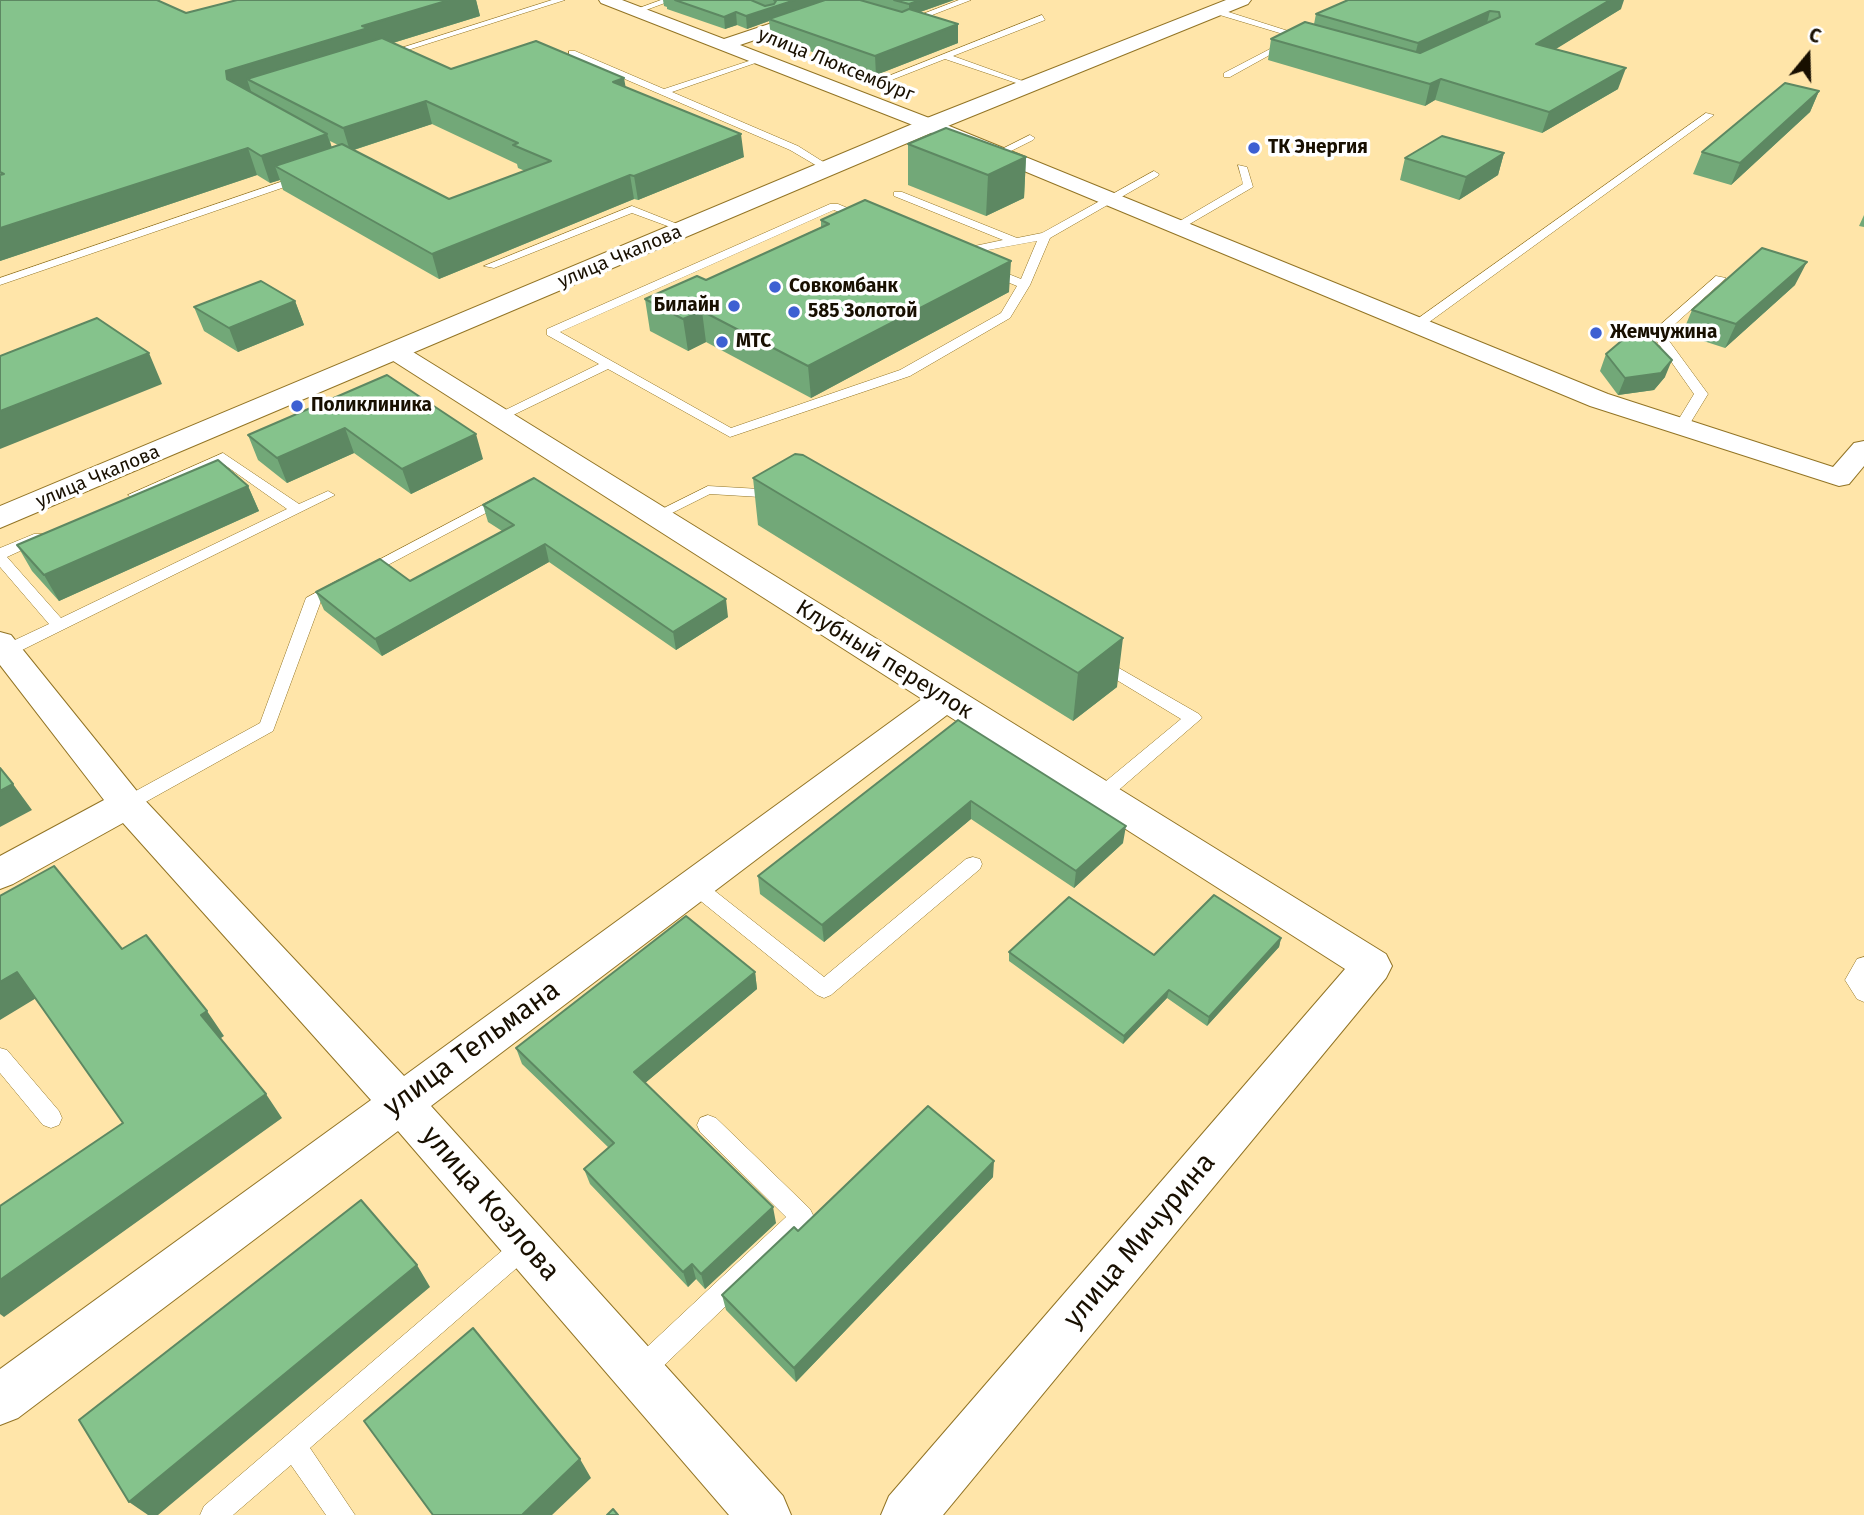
<!DOCTYPE html>
<meta charset="utf-8">
<style>
body{margin:0}
#map{position:relative;width:1864px;height:1515px;overflow:hidden;background:#ffe5a9;font-family:"Fira Sans",sans-serif}
canvas{display:block}
.north{position:absolute;left:1773px;top:21px;width:70px;height:70px;-webkit-text-stroke:5px #fff;paint-order:stroke;rotate:19deg;font-size:19px;font-weight:700;line-height:28px;text-align:center;color:#180f00}
.north::after{content:'';display:block;margin:auto;width:24px;height:32px;background:#180f00;clip-path:polygon(50% 0,100% 100%,50% 72%,0 100%)}
</style>
<div id="map">
<canvas width="1864" height="1515"></canvas>
<div class="north">С</div>
</div>
<script>
const ctx = document.querySelector('canvas').getContext('2d');
ctx.lineJoin = 'round';
function strokePath(path, color, width, dash) {
  ctx.strokeStyle = color;
  ctx.lineWidth = width;
  ctx.lineCap = dash ? 'butt' : 'round';
  ctx.setLineDash(dash || []);
  ctx.stroke(path);
}
function paint(path, color) {
  ctx.fillStyle = color;
  ctx.fill(path, 'evenodd');
}
function label(font, color, halo, rows, align = 'center') {
  ctx.font = font + ' "Fira Sans",sans-serif';
  ctx.lineWidth = 7;
  ctx.setLineDash([]);
  ctx.textBaseline = 'middle';
  ctx.strokeStyle = halo;
  ctx.fillStyle = color;
  for (const [text, x, y, turn = 0] of rows) {
    ctx.save();
    ctx.translate(x, y);
    ctx.rotate((+turn || 0) * Math.PI / 180);
    ctx.textAlign = isNaN(turn) ? turn : align;
    if (halo) ctx.strokeText(text, 0, 0);
    ctx.fillText(text, 0, 0);
    ctx.restore();
  }
}
const service = new Path2D(`
 M 552,0 L 565,0 L 386,57 L 379,55 Z
 M 661,0 L 673,0 L 638,13 L 631,11 Z
 M 959,0 L 971,0 L 909,24 L 902,22 Z
 M 1213,9 L 1219,9 L 1304,36 L 1230,77 L 1224,77 L 1224,73 L 1293,37 L 1213,13 Z
 M 1042,15 L 1045,20 L 953,56 L 1031,84 L 1031,88 L 945,59 L 889,81 L 881,79 Z
 M 569,51 L 575,51 L 664,89 L 764,56 L 764,60 L 672,92 L 798,146 L 833,168 L 824,170 L 790,150 L 569,55 Z
 M 1706,113 L 1714,115 L 1421,328 L 1413,328 L 1413,322 Z
 M 1030,135 L 1035,138 L 1033,140 L 1003,155 L 994,153 Z
 M 1238,165 L 1247,167 L 1253,187 L 1181,229 L 1173,229 L 1173,225 L 1243,184 Z
 M 1154,171 L 1159,174 L 1158,176 L 1050,238 L 1030,285 L 1010,318 L 910,376 L 730,437 L 608,369 L 503,420 L 498,421 L 491,417 L 599,364 L 547,335 L 547,329 L 830,204 L 838,204 L 951,251 L 1003,240 L 894,196 L 894,192 L 902,192 L 1017,238 L 1042,233 ZM 834,210 L 1017,286 L 1001,313 L 900,370 L 731,428 L 560,332 ZM 1037,241 L 1021,279 L 961,255 Z
 M 304,174 L 309,177 L 308,179 L 0,285 L 0,278 Z
 M 632,206 L 690,229 L 681,231 L 632,213 L 494,268 L 484,266 Z
 M 1716,276 L 1726,278 L 1664,334 L 1708,394 L 1686,430 L 1681,431 L 1674,427 L 1694,394 L 1651,333 Z
 M 223,453 L 299,504 L 328,491 L 335,495 L 12,655 L 0,655 L 0,647 L 49,624 L 0,567 L 0,548 L 34,534 L 44,534 L 46,537 L 44,540 L 7,557 L 61,618 L 287,509 L 222,463 L 140,498 L 135,499 L 128,495 Z
 M 708,486 L 777,490 L 784,494 L 777,498 L 710,494 L 660,519 L 655,520 L 648,516 Z
 M 496,498 L 501,499 L 503,502 L 501,505 L 369,575 L 364,577 L 356,572 Z
 M 339,580 L 347,585 L 321,601 L 273,731 L 133,809 L 121,809 L 118,804 L 121,799 L 260,723 L 306,598 Z
 M 1098,656 L 1199,714 L 1202,718 L 1106,801 L 1094,801 L 1091,796 L 1094,791 L 1181,719 L 1092,665 L 1090,661 Z
 M 973,857 L 980,859 L 982,864 L 980,869 L 831,995 L 824,998 L 817,995 L 687,890 L 684,885 L 687,880 L 694,878 L 701,880 L 824,977 L 966,859 Z
 M 1864,957 L 1864,1002 L 1857,999 L 1845,980 L 1857,959 Z
 M 0,1048 L 7,1050 L 59,1111 L 62,1118 L 59,1125 L 51,1128 L 43,1125 L 0,1073 Z
 M 708,1115 L 716,1118 L 810,1209 L 814,1217 L 810,1225 L 650,1379 L 641,1383 L 632,1379 L 628,1370 L 632,1361 L 786,1217 L 700,1132 L 697,1125 L 700,1118 Z
 M 526,1234 L 534,1237 L 538,1245 L 534,1253 L 310,1448 L 355,1515 L 326,1515 L 291,1465 L 233,1515 L 200,1515 L 204,1506 L 518,1237 Z`);
const minor = new Path2D(`
 M 599,0 L 622,0 L 724,39 L 841,0 L 865,0 L 863,3 L 740,45 L 937,121 L 1608,394 L 1833,467 L 1854,443 L 1864,441 L 1864,466 L 1849,484 L 1839,486 L 1590,406 L 923,129 L 601,3 Z
 M 396,344 L 405,347 L 1386,954 L 1392,966 L 1386,978 L 943,1515 L 881,1515 L 889,1496 L 1345,969 L 947,715 L 431,1106 L 783,1496 L 791,1515 L 729,1515 L 398,1131 L 18,1418 L 0,1425 L 0,1369 L 371,1100 L 123,823 L 13,884 L 0,889 L 0,856 L 104,800 L 0,665 L 0,632 L 11,635 L 140,795 L 404,1076 L 922,699 L 387,357 L 383,352 L 387,347 Z`);
const tertiary = new Path2D(`
 M 1226,0 L 1251,0 L 1248,4 L 938,130 L 0,528 L 0,506 L 922,120 Z`);
const wall = new Path2D(`
 M 0,0 L 186,13 L 237,0 L 476,0 L 480,16 L 393,43 L 451,69 L 626,87 L 744,157 L 638,200 L 634,199 L 439,279 L 283,190 L 280,180 L 270,183 L 257,175 L 0,261 ZM 432,124 L 517,164 L 518,168 L 525,171 L 449,199 L 354,150 ZM 330,141 L 338,145 L 332,148 Z
 M 663,0 L 823,0 L 864,1 L 864,0 L 954,0 L 920,12 L 958,24 L 958,43 L 876,75 L 771,37 L 769,21 L 747,29 L 737,25 L 725,29 L 667,9 L 667,7 L 664,6 Z
 M 1348,0 L 1621,9 L 1555,49 L 1618,89 L 1542,133 L 1435,100 L 1425,106 L 1268,60 L 1271,39 L 1314,24 L 1316,14 Z
 M 1819,91 L 1810,112 L 1731,185 L 1693,174 L 1702,152 Z
 M 908,144 L 1026,157 L 1024,198 L 986,216 L 908,185 Z
 M 1504,153 L 1498,175 L 1459,200 L 1400,180 L 1405,158 Z
 M 1864,215 L 1864,227 L 1859,226 Z
 M 821,220 L 1009,292 L 811,398 L 706,342 L 688,351 L 650,331 L 645,299 L 706,280 L 821,227 Z
 M 1795,285 L 1725,348 L 1682,334 L 1692,310 Z
 M 295,301 L 304,325 L 238,352 L 204,331 L 194,307 Z
 M 1606,354 L 1665,377 L 1654,390 L 1618,395 L 1600,371 Z
 M 387,375 L 483,459 L 411,494 L 354,453 L 287,483 L 258,460 L 248,435 Z
 M 753,478 L 1117,687 L 1073,721 L 758,525 Z
 M 248,486 L 259,511 L 59,601 L 32,571 L 17,545 Z
 M 483,505 L 728,617 L 676,650 L 549,562 L 382,656 L 324,610 L 316,592 L 410,581 L 502,531 L 488,522 Z
 M 958,720 L 1123,843 L 1074,888 L 971,819 L 824,942 L 760,894 L 758,876 Z
 M 1281,938 L 1279,947 L 1207,1026 L 1167,998 L 1123,1044 L 1009,961 L 1009,952 L 1154,955 Z
 M 755,972 L 757,989 L 645,1083 L 776,1223 L 705,1289 L 696,1279 L 688,1287 L 590,1184 L 584,1169 L 609,1148 L 522,1064 L 516,1048 Z
 M 993,1177 L 796,1382 L 726,1310 L 722,1295 L 798,1231 Z`);
const shadedWall = new Path2D(`
 M 449,0 L 476,0 L 480,16 L 373,49 L 247,79 L 251,91 L 235,96 L 227,79 L 226,71 L 362,26 Z
 M 795,0 L 823,0 L 823,3 L 769,19 L 769,21 L 747,29 L 746,16 Z
 M 920,0 L 954,0 L 909,16 L 909,4 Z
 M 1610,0 L 1624,0 L 1621,9 L 1530,65 L 1536,44 Z
 M 1490,11 L 1485,31 L 1413,63 L 1418,43 Z
 M 736,12 L 737,25 L 725,29 L 724,17 Z
 M 958,24 L 958,43 L 876,75 L 875,56 Z
 M 1626,68 L 1618,89 L 1542,133 L 1549,112 Z
 M 624,78 L 628,100 L 613,82 Z
 M 1441,79 L 1435,100 L 1425,106 L 1430,84 Z
 M 1819,91 L 1810,112 L 1731,185 L 1740,163 Z
 M 426,101 L 432,124 L 350,151 L 343,128 Z
 M 327,134 L 336,160 L 275,166 L 280,180 L 270,183 L 261,156 Z
 M 741,134 L 744,157 L 638,200 L 634,176 Z
 M 248,148 L 257,175 L 0,261 L 0,228 Z
 M 1504,153 L 1498,175 L 1459,200 L 1466,177 Z
 M 1026,157 L 1024,198 L 986,216 L 988,175 Z
 M 630,175 L 634,199 L 439,279 L 432,254 Z
 M 1011,261 L 1009,292 L 811,398 L 808,366 Z
 M 1807,262 L 1795,285 L 1725,348 L 1736,324 Z
 M 295,301 L 304,325 L 238,352 L 229,328 Z
 M 702,311 L 706,342 L 688,351 L 683,319 Z
 M 149,353 L 162,384 L 0,449 L 0,411 Z
 M 1672,360 L 1665,377 L 1654,390 L 1618,395 L 1625,378 Z
 M 345,428 L 354,453 L 287,483 L 277,458 Z
 M 476,434 L 483,459 L 411,494 L 402,469 Z
 M 248,486 L 259,511 L 59,601 L 44,575 Z
 M 545,544 L 549,562 L 382,656 L 375,639 Z
 M 726,599 L 728,617 L 676,650 L 673,632 Z
 M 1123,638 L 1117,687 L 1073,721 L 1078,673 Z
 M 13,784 L 32,810 L 0,827 L 0,791 Z
 M 971,801 L 971,819 L 824,942 L 822,925 Z
 M 1126,826 L 1123,843 L 1074,888 L 1076,871 Z
 M 1281,938 L 1279,947 L 1207,1026 L 1209,1017 Z
 M 17,972 L 38,997 L 0,1020 L 0,982 Z
 M 755,972 L 757,989 L 638,1089 L 634,1072 Z
 M 1169,990 L 1167,998 L 1123,1044 L 1124,1036 Z
 M 207,1011 L 224,1036 L 218,1040 L 201,1015 Z
 M 266,1094 L 282,1118 L 4,1317 L 0,1314 L 0,1280 Z
 M 994,1161 L 993,1177 L 796,1382 L 794,1368 Z
 M 773,1207 L 776,1223 L 705,1289 L 701,1274 Z
 M 692,1264 L 696,1279 L 688,1287 L 683,1272 Z
 M 417,1265 L 430,1287 L 158,1515 L 148,1515 L 129,1502 Z
 M 580,1459 L 591,1478 L 552,1515 L 522,1515 Z`);
const building = new Path2D(`
 M 0,0 L 157,0 L 186,13 L 237,0 L 449,0 L 362,26 L 368,28 L 226,71 L 227,79 L 327,134 L 261,156 L 248,148 L 0,228 L 0,175 L 4,174 L 0,172 Z
 M 675,0 L 751,0 L 765,6 L 774,4 L 776,1 L 774,0 L 795,0 L 746,16 L 736,12 L 724,17 Z
 M 825,0 L 860,0 L 902,12 L 909,9 L 958,24 L 875,56 L 769,19 Z
 M 894,0 L 920,0 L 909,4 Z
 M 1348,0 L 1610,0 L 1536,44 L 1626,68 L 1549,112 L 1441,79 L 1430,84 L 1271,39 L 1305,22 L 1420,53 L 1500,17 L 1499,12 L 1490,11 L 1418,43 L 1316,14 Z
 M 382,38 L 451,69 L 536,41 L 624,78 L 613,82 L 741,134 L 634,176 L 630,175 L 432,254 L 275,166 L 342,144 L 449,199 L 551,161 L 513,145 L 518,143 L 426,101 L 343,128 L 247,79 Z
 M 1785,83 L 1819,91 L 1740,163 L 1702,152 Z
 M 946,128 L 1026,157 L 988,175 L 908,144 Z
 M 1442,136 L 1504,153 L 1466,177 L 1405,158 Z
 M 865,200 L 1011,261 L 808,366 L 702,311 L 683,319 L 645,299 L 697,276 L 706,280 L 829,224 L 821,220 Z
 M 1762,248 L 1807,262 L 1736,324 L 1692,310 Z
 M 261,281 L 295,301 L 229,328 L 194,307 Z
 M 97,318 L 149,353 L 0,411 L 0,356 Z
 M 1639,326 L 1672,360 L 1661,373 L 1625,378 L 1606,354 Z
 M 387,375 L 476,434 L 402,469 L 345,428 L 277,458 L 248,435 Z
 M 795,454 L 803,455 L 1123,638 L 1078,673 L 753,478 Z
 M 218,460 L 248,486 L 44,575 L 17,545 Z
 M 534,478 L 726,599 L 673,632 L 545,544 L 375,639 L 316,592 L 380,559 L 410,581 L 514,525 L 483,505 Z
 M 958,720 L 1126,826 L 1076,871 L 971,801 L 822,925 L 758,876 Z
 M 0,768 L 13,784 L 0,791 Z
 M 54,866 L 122,949 L 146,935 L 207,1011 L 201,1015 L 266,1094 L 0,1280 L 0,1206 L 123,1123 L 17,972 L 0,982 L 0,896 Z
 M 1214,895 L 1281,938 L 1209,1017 L 1169,990 L 1124,1036 L 1009,952 L 1069,897 L 1154,955 Z
 M 686,916 L 755,972 L 634,1072 L 773,1207 L 701,1274 L 692,1264 L 683,1272 L 584,1169 L 614,1143 L 516,1048 Z
 M 928,1106 L 994,1161 L 794,1368 L 722,1295 L 794,1227 L 798,1231 Z
 M 361,1200 L 417,1265 L 129,1502 L 79,1420 Z
 M 473,1328 L 580,1459 L 522,1515 L 433,1515 L 364,1421 Z
 M 613,1509 L 618,1515 L 607,1515 Z`);
const markers = [
 [1254,148,7,"#3d60d2"],
 [775,287,7,"#3d60d2"],
 [734,306,7,"#3d60d2"],
 [794,312,7,"#3d60d2"],
 [1596,333,7,"#3d60d2"],
 [722,342,7,"#3d60d2"],
 [297,406,7,"#3d60d2"]
];
const farStreetnames = [
 ["улица Люксембург",836,65,22],
 ["улица Чкалова",620,257,-23],
 ["улица Чкалова",98,477,-23]
];
const farPoinames = [
 ["ТК Энергия",1268,148],
 ["Совкомбанк",789,287],
 ["Билайн",720,306,"right"],
 ["585 Золотой",808,312],
 ["Жемчужина",1610,333],
 ["МТС",736,342],
 ["Поликлиника",311,406]
];
const streetNames = [
 ["Клубный переулок",884,660,32]
];
const nearStreetnames = [
 ["улица Тельмана",472,1049,-36],
 ["улица Козлова",490,1204,49],
 ["улица Мичурина",1140,1241,-50]
];
strokePath(service, '#927425', 1);
strokePath(minor, '#927425', 2);
strokePath(tertiary, '#927425', 2);
paint(service, '#fff');
paint(minor, '#fff');
paint(tertiary, '#fff');
paint(wall, '#72a878');
paint(shadedWall, '#5d8862');
paint(building, '#85c38c');
strokePath(building, '#5d8862', 2);
for (const [x, y, r, color] of markers) {
  const dot = new Path2D();
  dot.arc(x, y, r, 0, 2 * Math.PI);
  ctx.fillStyle = color;
  ctx.fill(dot);
  strokePath(dot, '#fff', 2.5);
}
label('19px', '#180f00', '#fff', farStreetnames);
label('bold 19px', '#180f00', '#fff', farPoinames, 'left');
label('23px', '#180f00', '#fff', streetNames);
label('28px', '#180f00', '#fff', nearStreetnames);
</script>
